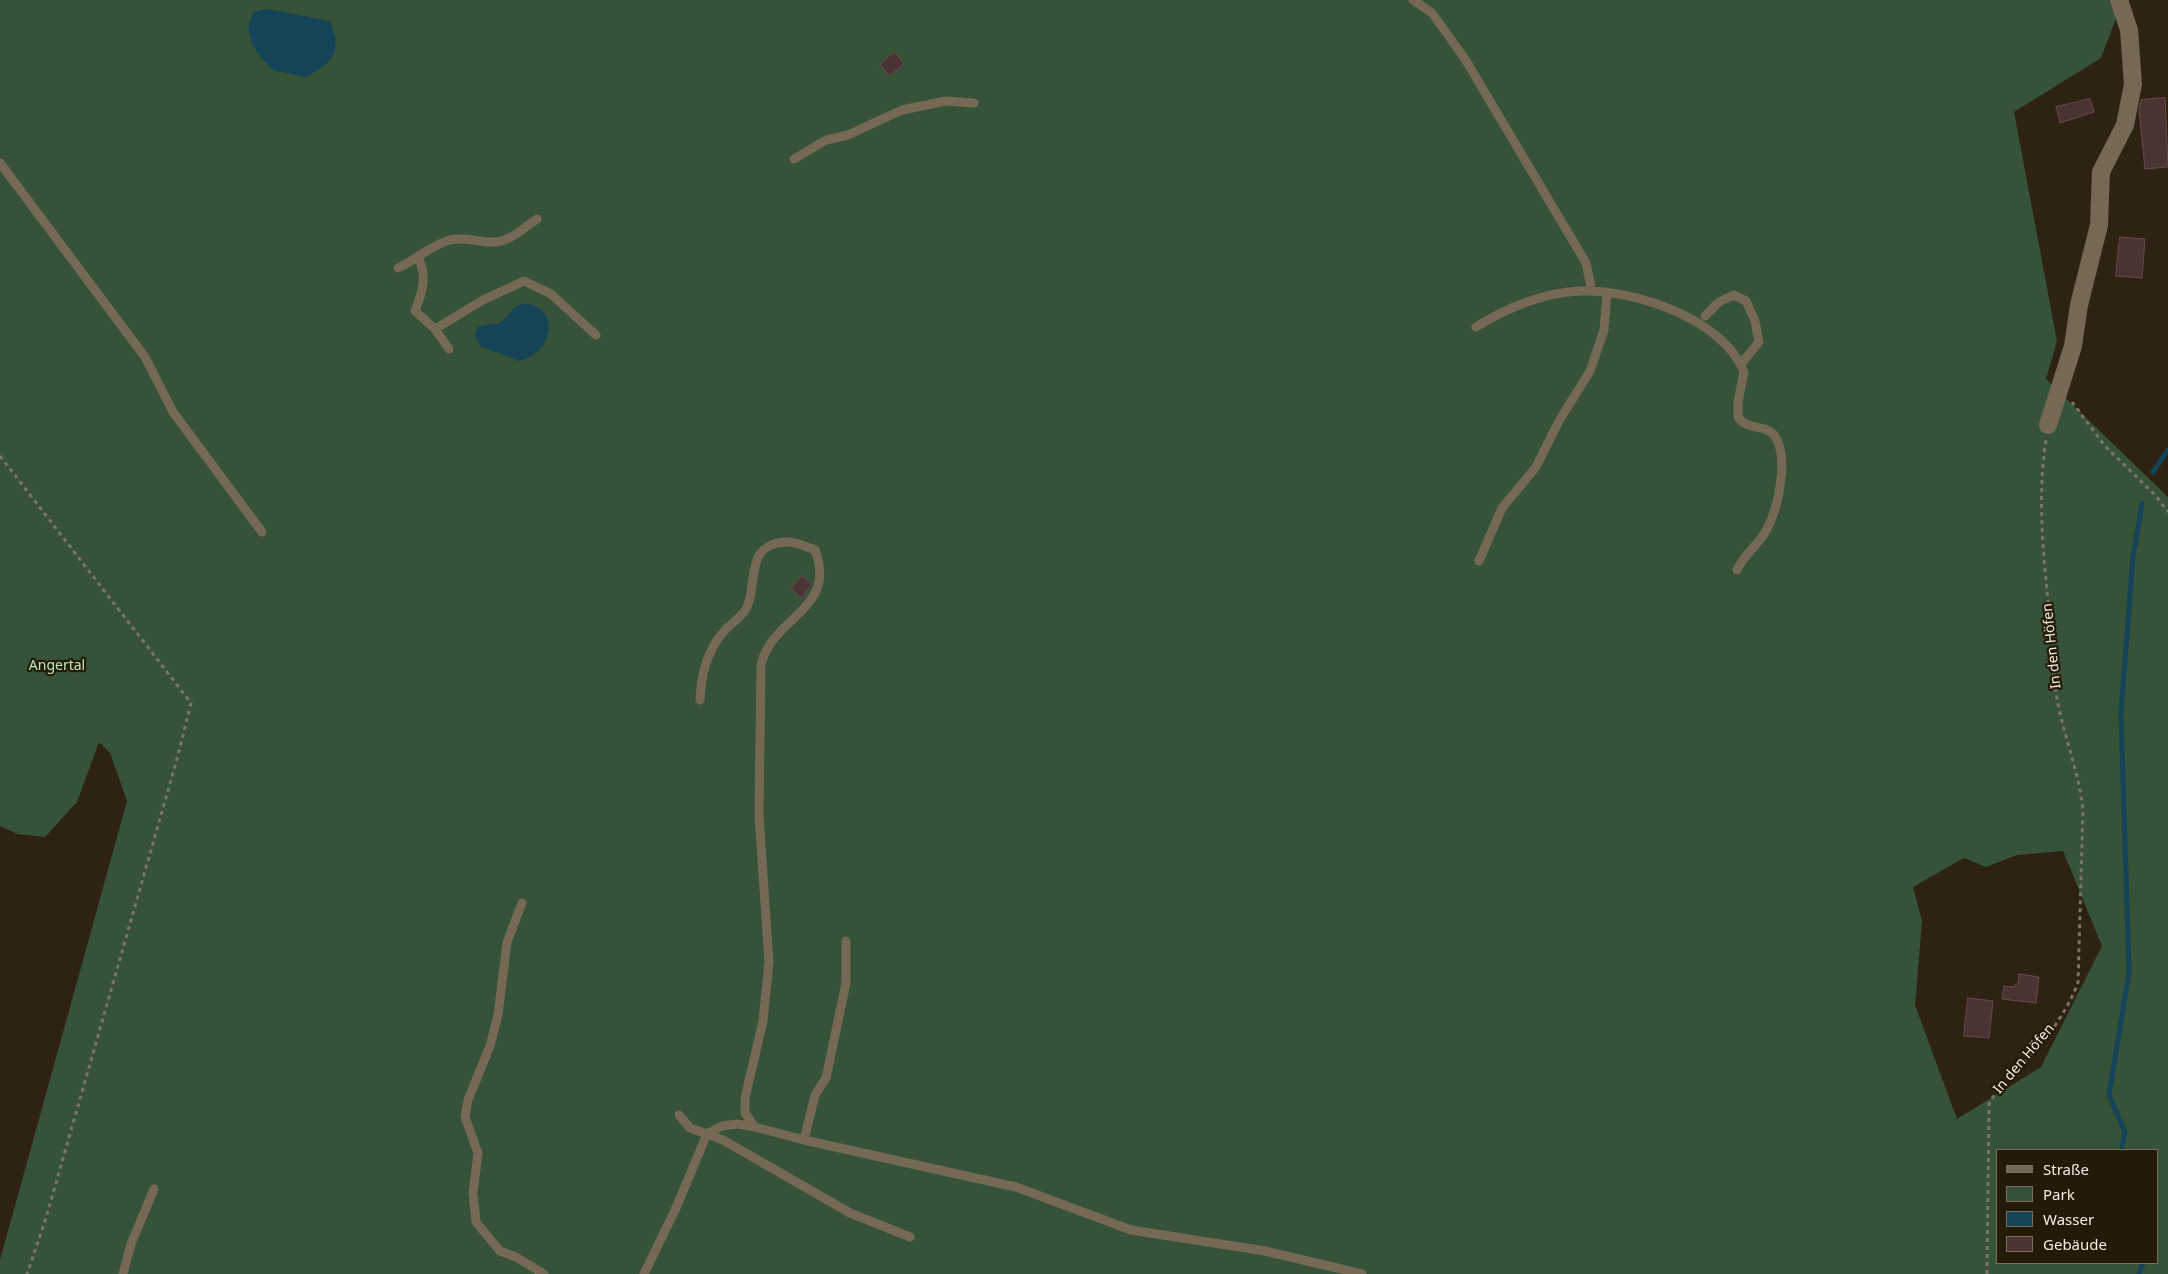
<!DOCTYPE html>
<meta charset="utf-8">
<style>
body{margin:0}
#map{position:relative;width:2168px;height:1274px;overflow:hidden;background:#2e2312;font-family:"Noto Sans",sans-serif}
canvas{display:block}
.legend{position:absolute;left:1996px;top:1149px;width:162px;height:115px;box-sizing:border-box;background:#241a08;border:1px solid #776e5f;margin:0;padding:6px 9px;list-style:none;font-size:15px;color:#f3ece1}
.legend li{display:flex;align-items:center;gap:10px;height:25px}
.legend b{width:25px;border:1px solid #776e5f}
</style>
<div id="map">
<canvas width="2168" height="1274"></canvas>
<ul class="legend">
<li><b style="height:6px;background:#756955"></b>Straße</li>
<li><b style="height:14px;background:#365237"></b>Park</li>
<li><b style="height:14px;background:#154458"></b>Wasser</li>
<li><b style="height:14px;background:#4a3333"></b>Gebäude</li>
</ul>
</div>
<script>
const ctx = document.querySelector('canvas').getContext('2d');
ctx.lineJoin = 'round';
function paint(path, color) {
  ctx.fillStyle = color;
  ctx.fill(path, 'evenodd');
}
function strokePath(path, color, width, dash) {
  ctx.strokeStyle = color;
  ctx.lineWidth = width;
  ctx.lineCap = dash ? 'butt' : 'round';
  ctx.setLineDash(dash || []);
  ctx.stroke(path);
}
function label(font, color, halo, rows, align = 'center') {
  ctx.font = font + ' "Noto Sans",sans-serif';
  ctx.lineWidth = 4.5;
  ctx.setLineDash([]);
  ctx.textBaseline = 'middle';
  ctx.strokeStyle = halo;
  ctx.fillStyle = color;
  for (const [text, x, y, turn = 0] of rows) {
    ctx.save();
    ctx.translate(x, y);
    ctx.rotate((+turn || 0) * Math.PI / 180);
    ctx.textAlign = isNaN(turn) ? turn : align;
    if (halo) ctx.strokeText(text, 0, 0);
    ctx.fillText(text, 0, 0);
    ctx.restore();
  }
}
const green = new Path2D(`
 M 0,0 L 2123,0 L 2101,58 L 2014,112 L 2057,341 L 2046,379 L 2168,497 L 2168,1274 L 0,1274 L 0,1260 L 127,801 L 110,753 L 99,742 L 77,802 L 45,837 L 17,834 L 0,826 ZM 2063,851 L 2102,946 L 2041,1067 L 1957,1119 L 1915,1005 L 1922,921 L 1913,887 L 1964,858 L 1986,867 L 2017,855 ZM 1997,1150 L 2157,1150 L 2157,1263 L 1997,1263 Z`);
const water = new Path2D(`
 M 267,9 L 330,21 C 343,53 333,62 306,77 L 273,70 L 262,59 L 252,44 L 248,29 L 253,12 Z
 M 523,304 C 559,303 557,352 519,361 L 480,346 L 475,335 L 477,328 C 485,323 494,326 501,322 C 510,316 511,306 523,304 Z`);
const stream = new Path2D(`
 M 2153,472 L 2168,450
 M 2123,1150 L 2122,1146 L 2125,1132 L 2109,1095 L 2129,972 L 2121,713 L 2133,556 L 2142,504
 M 2139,1274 L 2143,1263`);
const building = new Path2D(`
 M 894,52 L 904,63 L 890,76 L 880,65 Z
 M 2165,98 L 2168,167 L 2145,169 L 2139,109 L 2141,100 Z
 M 2090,99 L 2094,112 L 2060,123 L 2056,107 Z
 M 2120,237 L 2145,239 L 2142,278 L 2116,276 Z
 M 802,576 L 812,584 L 802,598 L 791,589 Z
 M 2019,974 L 2039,977 L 2036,1003 L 2002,999 L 2004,986 L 2015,987 L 2015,984 L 2018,984 Z
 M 1968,998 L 1993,1001 L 1989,1038 L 1964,1036 Z`);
const path = new Path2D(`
 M 2072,402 L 2104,445 L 2156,496 L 2168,512
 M 0,456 L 191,703 L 177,759 L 46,1218 L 27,1274
 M 1987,1274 L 1989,1104 C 2000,1083 2016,1071 2032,1054 C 2049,1037 2071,1004 2078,982 L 2083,810 C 2079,772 2064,737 2057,699 C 2053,676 2053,653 2051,631 C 2045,567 2036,504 2046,440`);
const lane = new Path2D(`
 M 1413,0 L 1432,13 L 1465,59 L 1586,263 L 1592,291
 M 794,159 L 826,140 L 848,135 L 902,110 L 946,101 L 974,103
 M 0,163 L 145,357 L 173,412 L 262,532
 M 418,258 C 428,276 422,293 415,311 L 435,329 L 449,349
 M 398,268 C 416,260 431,245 450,240 C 464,237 475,241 489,242 C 508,244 522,229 537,219
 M 1705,316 L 1719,302 L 1734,295 L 1746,301 L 1755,321 L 1759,342 L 1741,364
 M 1476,327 C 1506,308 1545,292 1581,291 C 1633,289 1724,319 1744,372 L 1738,402 L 1738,417 C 1749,432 1764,423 1774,435 C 1790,456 1778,508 1767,529 C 1759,545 1744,554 1737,570
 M 435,329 L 483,300 L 524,281 L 551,294 L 596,335
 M 1479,561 L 1502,508 L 1536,467 L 1559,421 L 1590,371 L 1604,330 L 1607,292
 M 700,700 C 701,674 707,649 726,629 C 732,623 744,615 747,607 C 757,586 747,552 774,544 C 788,539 801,544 815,550 C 838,610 772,616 761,665 L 759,816 L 769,962 L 763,1021 L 745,1098 L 745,1113 L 755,1127
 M 522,903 L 507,942 L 498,1015 L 490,1046 L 468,1100 L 465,1117 L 478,1153 L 473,1193 L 476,1222 L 500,1251 L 516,1257 L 544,1274
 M 804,1140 L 815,1095 L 826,1078 L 846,983 L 846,941
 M 910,1237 L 850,1213 L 723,1140 L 707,1134 L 722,1126 L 737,1124 L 755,1127 L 804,1140 L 1016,1187 L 1131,1230 L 1265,1251 L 1362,1274
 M 123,1274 L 131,1244 L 154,1189
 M 644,1274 L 676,1208 L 707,1134 L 690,1128 L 679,1115`);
const street = new Path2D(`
 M 2048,425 L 2073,346 L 2079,305 L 2099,225 L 2101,172 L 2125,125 L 2133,84 L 2129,30 L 2119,0`);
const streetNames = [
 ["In den Höfen",2052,646,-96],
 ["In den Höfen",2024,1059,-50]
];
const parkNames = [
 ["Angertal",57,666]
];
paint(green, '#365237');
paint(water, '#154458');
strokePath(stream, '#154458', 5);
paint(building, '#4a3333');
strokePath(building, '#634b4a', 1);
strokePath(path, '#7c7364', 3, [4, 4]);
strokePath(lane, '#756955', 9);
strokePath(street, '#756955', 18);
label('14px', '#f3ece1', '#241a08', streetNames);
label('14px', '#b7edb8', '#241a08', parkNames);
</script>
